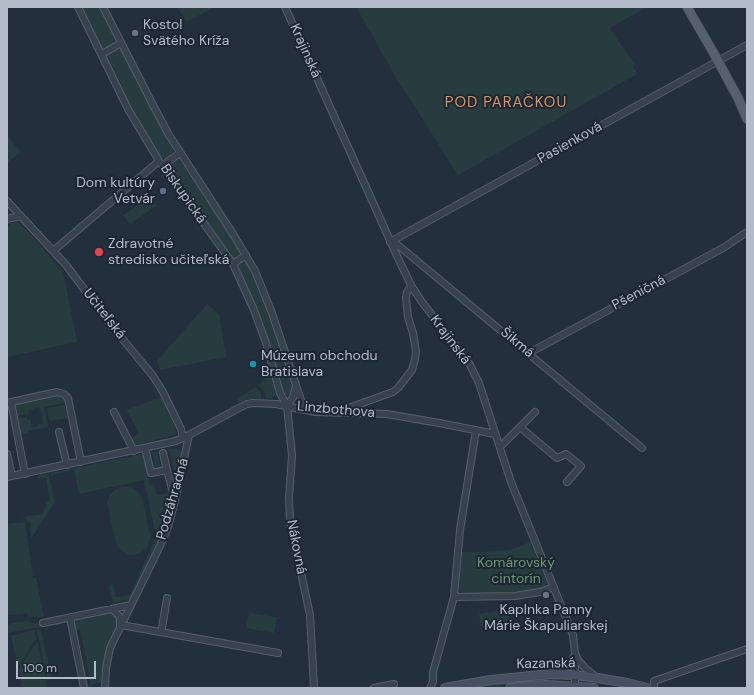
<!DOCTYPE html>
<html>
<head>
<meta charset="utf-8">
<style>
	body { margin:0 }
	#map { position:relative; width:754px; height:695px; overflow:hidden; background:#242f3e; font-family:"DM Sans",sans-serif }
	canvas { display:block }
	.frame { position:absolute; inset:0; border:8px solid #b4bcc9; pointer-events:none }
	.scale { position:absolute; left:16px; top:661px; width:80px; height:18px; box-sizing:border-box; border:2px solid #b4bcc9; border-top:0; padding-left:5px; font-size:12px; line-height:14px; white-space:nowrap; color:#b4bcc9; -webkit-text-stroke:3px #1d2633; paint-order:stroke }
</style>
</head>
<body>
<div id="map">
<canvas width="754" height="695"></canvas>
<div class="frame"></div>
<div class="scale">100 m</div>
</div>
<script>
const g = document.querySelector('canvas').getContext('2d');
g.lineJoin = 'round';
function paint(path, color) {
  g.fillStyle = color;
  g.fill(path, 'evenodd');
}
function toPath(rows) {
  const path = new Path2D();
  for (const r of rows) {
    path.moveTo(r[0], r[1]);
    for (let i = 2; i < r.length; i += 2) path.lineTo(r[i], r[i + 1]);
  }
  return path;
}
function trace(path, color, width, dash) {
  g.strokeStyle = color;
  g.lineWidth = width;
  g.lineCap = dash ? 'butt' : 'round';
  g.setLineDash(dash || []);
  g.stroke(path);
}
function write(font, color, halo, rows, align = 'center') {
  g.font = font + ' "DM Sans",sans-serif';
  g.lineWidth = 4;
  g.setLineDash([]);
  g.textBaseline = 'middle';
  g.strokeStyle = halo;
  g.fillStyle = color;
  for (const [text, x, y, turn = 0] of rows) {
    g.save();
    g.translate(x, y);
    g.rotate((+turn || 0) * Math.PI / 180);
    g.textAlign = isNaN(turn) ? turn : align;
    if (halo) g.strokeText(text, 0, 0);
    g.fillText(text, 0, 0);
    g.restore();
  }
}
paint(toPath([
	[80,7,100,7,116,39,115,42,108,48,104,49,101,48],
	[177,7,214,7,187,22],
	[356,7,647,7,610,28,628,55,636,64,633,66,637,74,458,175,397,79],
	[120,49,122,51,143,94,172,147,173,150,172,153,167,158,162,158,159,156,130,108,106,58,106,56,108,54,116,50],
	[7,135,21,152,7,163],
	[175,160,179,160,181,162,239,249,240,253,239,255,236,258,232,258,230,257,169,169,169,165],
	[150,197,156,206,130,224,123,215],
	[16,222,21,224,63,272,77,342,7,357,7,226,10,226,9,223],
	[241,262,245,262,248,263,265,302,280,346,293,388,291,394,288,395,284,395,283,393,236,266,238,263],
	[207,304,219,314,226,357,160,370,157,361],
	[266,358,267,358,271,372,276,393,275,396,272,398,267,398,265,397,264,392,258,385,264,380,265,377,263,375,269,370],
	[255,387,261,393,261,398,248,399,239,403,237,399],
	[56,394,64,397,65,403,44,407,48,427,28,431,28,433,19,435,17,419,27,417,27,420,30,419,32,428,38,426,38,425,43,423,40,407,34,408,34,409,28,410,29,414,18,416,17,413,15,413,14,410,16,409,15,403],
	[161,397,175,428,176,431,175,435,134,445,131,438,139,434,127,410],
	[65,405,68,418,49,421,47,408],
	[174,448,179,449,181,453,174,487,171,473,174,472,169,450,157,453,160,466,164,466,163,468,160,469,156,470,152,468,156,467,153,454,149,454,150,453],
	[142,454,144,455,150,485,154,484,157,495,174,492,174,493,167,520,159,541,130,599,113,603,109,585,113,584,116,597,130,595,156,536,144,480,79,494,74,470,51,475,51,474,52,473,82,466,83,469,85,468,85,466,99,463,100,465,101,465,100,463],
	[48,473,49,475,55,502,31,539,30,523,22,517,42,514,46,505,46,502,50,501,46,478,37,479,37,478,39,475],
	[123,487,128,487,134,489,139,493,142,498,150,534,150,540,147,547,142,552,134,555,127,555,121,550,117,546,115,539,107,503,109,496,112,492,116,489],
	[25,522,33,578,36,578,44,617,28,617,27,613,7,615,7,524],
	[530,542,547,583,546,586,543,588,517,593,461,593,459,590,462,552,482,552,510,550],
	[508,609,510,622,481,626,479,614],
	[113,612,118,619,118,625,109,644,103,682,92,684,93,688,88,688,87,687,91,686,80,629,75,630,74,623,77,619],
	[249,613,277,617,274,633,246,628],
	[27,621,31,623,41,623,42,625,40,627,7,633,7,625,17,622],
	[40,629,41,630,52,679,47,680,37,631,38,630],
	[34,630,35,632,36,639,18,667,11,636],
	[37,641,46,680,45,681,46,682,47,688,22,688,19,669],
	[555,678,567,678,568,679,567,680,547,680,491,688,468,688,503,682,532,679]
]), '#263c3f');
const minor = toPath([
	[78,7,129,111,143,134,159,161,233,264,254,310,266,343,280,393,287,406,292,455,289,498,290,521,310,615,314,688],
	[103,7,153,105,169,135,233,234,255,271,272,313,304,409],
	[285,7,397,256,412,287,422,302,469,363,479,383,511,482,573,635,575,654,575,686],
	[102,54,121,43],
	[163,165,180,153],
	[7,201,66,265,111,325,153,376,163,392,181,429,183,438],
	[7,219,21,216],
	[393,241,642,448],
	[390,242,747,45],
	[53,251,159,161],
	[233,264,246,255],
	[529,353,723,248,747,232],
	[11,402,25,474],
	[7,403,57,392,64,394,68,398,81,462],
	[287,406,293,397,296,386],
	[340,411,393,392,398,388,412,370,415,359,416,351,413,333,408,317,406,298,407,292,409,289,412,287],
	[114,412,134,451],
	[520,427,557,458,566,454,581,466,567,482],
	[59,432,67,465],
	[500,447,535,412],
	[145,448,151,473,167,470,163,453],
	[7,454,12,476],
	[167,470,172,489,177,490],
	[7,477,176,441,189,435,239,408,247,404,253,403,276,404,315,412,387,414,439,423,495,434],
	[454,597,515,596,540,592,554,587],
	[112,609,119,616,120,619,120,626],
	[70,618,84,688],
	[43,623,131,605],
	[121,625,278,653],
	[162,628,167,598],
	[576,655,578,660,585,668,596,677],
	[551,674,565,668,570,662,575,655],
	[105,688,106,668,110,648,160,546,168,527,175,501,189,435],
	[374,688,394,684],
	[430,688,433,682,433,672,454,597,460,530,476,430],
	[654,688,654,681,747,649]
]);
const secondary = toPath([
	[445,688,491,680,551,674,575,675,598,678,627,683,647,688],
	[510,688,546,685,594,688]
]);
const primary = toPath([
	[687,7,713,52,738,98,747,119]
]);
trace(minor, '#565f6c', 8);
trace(secondary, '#565f6c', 10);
trace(primary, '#414a57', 10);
trace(minor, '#38414e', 6);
trace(secondary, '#465061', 8);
trace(primary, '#56606e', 9);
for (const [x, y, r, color] of [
	[135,33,4,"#6b7280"],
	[163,191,4,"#5c6f8a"],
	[99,252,5,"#e0444e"],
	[253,364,4,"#0f9aa8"],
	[546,595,4,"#6b7280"]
]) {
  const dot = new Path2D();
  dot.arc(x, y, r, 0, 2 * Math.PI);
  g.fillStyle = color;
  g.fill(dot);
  trace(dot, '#1d2633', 1.5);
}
write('14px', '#b4bcc9', '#1d2633', [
	["Kostol",143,25],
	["Svätého Kríža",143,41],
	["Dom kultúry",155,183,"right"],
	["Vetvár",155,199,"right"],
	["Zdravotné",108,244],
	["stredisko učiteľská",108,260],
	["Múzeum obchodu",261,356],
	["Bratislava",261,372],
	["Kaplnka Panny",546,610,"center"],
	["Márie Škapuliarskej",546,626,"center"]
], 'left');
write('14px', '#b4bcc9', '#1d2633', [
	["Krajinská",305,51,66],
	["Pasienková",570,143,-29],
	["Biskupická",183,194,55],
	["Pšeničná",639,293,-28],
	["Učiteľská",104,314,52],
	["Krajinská",450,340,53],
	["Šikmá",517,343,40],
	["Linzbothova",336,410,5],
	["Podzáhradná",173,499,-74],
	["Nákovná",296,547,79],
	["Kazanská",546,664,-1]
]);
write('14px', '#6b9a76', '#1d2633', [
	["Komárovský",516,563],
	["cintorín",516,579]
]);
g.letterSpacing = '1px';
write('15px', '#d59563', '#1d2633', [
	["POD PARAČKOU",506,103]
]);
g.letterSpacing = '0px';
</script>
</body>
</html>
